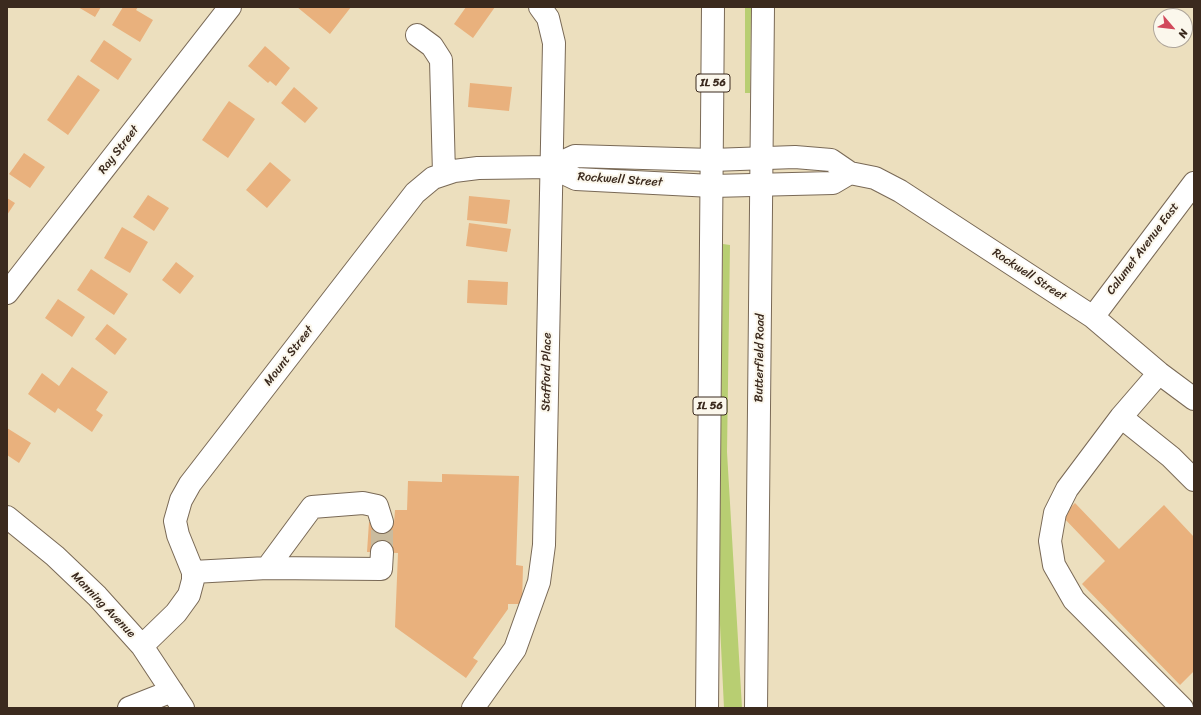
<!DOCTYPE html>
<html>
<head>
<meta charset="utf-8">
<style>
	body { margin:0 }
	#map { position:relative; width:1201px; height:715px; overflow:hidden; background:#ecdfbe; font-family:Sriracha,sans-serif }
	canvas { display:block }
	.frame { position:absolute; inset:0; border:8px solid #3b2a1e; pointer-events:none }
	.north { position:absolute; left:1153px; top:8px; width:40px; height:40px; box-sizing:border-box; background:#fbf7ec; border:1px solid #aea59a; border-radius:50%; rotate:118deg; font-size:11px; font-weight:700; line-height:16px; text-align:center; color:#3b2a1e }
	.north::after { content:''; display:block; margin:auto; width:14px; height:18px; background:#d1495b; clip-path:polygon(50% 0,100% 100%,50% 72%,0 100%) }
</style>
</head>
<body>
<div id="map">
<canvas width="1201" height="715"></canvas>
<div class="frame"></div>
<div class="north">N</div>
</div>
<script>
const g = document.querySelector('canvas').getContext('2d');
g.lineJoin = 'round';
function paint(path, color) {
  g.fillStyle = color;
  g.fill(path, 'evenodd');
}
function toPath(rows) {
  const path = new Path2D();
  for (const r of rows) {
    path.moveTo(r[0], r[1]);
    for (let i = 2; i < r.length; i += 2) path.lineTo(r[i], r[i + 1]);
  }
  return path;
}
function trace(path, color, width, dash) {
  g.strokeStyle = color;
  g.lineWidth = width;
  g.lineCap = dash ? 'butt' : 'round';
  g.setLineDash(dash || []);
  g.stroke(path);
}
function write(font, color, halo, rows, align = 'center') {
  g.font = font + ' Sriracha,sans-serif';
  g.lineWidth = 4;
  g.setLineDash([]);
  g.textBaseline = 'middle';
  g.strokeStyle = halo;
  g.fillStyle = color;
  for (const [text, x, y, turn = 0] of rows) {
    g.save();
    g.translate(x, y);
    g.rotate((+turn || 0) * Math.PI / 180);
    g.textAlign = isNaN(turn) ? turn : align;
    if (halo) g.strokeText(text, 0, 0);
    g.fillText(text, 0, 0);
    g.restore();
  }
}
paint(toPath([
	[745,7,751,7,750,93,745,93],
	[723,244,730,245,727,452,742,708,724,708,719,604]
]), '#b8ce72');
paint(toPath([
	[78,7,101,7,95,17],
	[123,7,138,7,136,10,153,20,140,42,112,25],
	[297,7,351,7,330,34],
	[466,7,495,7,473,38,454,24],
	[104,40,132,59,118,80,90,61],
	[265,46,290,68,276,86,270,81,268,83,248,66],
	[78,75,100,90,68,135,47,120],
	[470,83,512,87,509,111,468,107],
	[294,87,318,108,305,123,281,103],
	[229,101,255,119,228,158,202,140],
	[24,153,45,167,30,188,9,174],
	[270,162,291,180,267,208,246,190],
	[148,195,169,208,154,231,133,217],
	[469,196,510,200,507,224,467,220],
	[7,198,15,203,7,215],
	[469,223,511,229,507,252,466,246],
	[122,227,148,242,130,273,104,258],
	[176,262,194,276,180,294,162,280],
	[91,269,128,294,114,315,77,290],
	[468,280,508,282,507,305,467,303],
	[58,299,85,317,72,337,45,318],
	[107,324,127,339,115,355,95,339],
	[72,367,108,392,96,410,103,415,92,432,58,408,55,413,28,394,42,373,59,386],
	[7,428,31,443,19,463,7,455],
	[442,474,519,476,516,565,523,566,522,604,508,604,508,609,473,658,478,661,466,678,395,627,398,553,367,552,369,522,394,523,395,510,407,510,408,481,442,482],
	[1075,503,1119,549,1164,505,1194,537,1194,671,1180,685,1082,584,1105,561,1062,516]
]), '#e9b17d');
trace(toPath([
	[382,552,382,522]
]), '#c9bb9e', 22, [22, 11]);
const minor = toPath([
	[417,35,432,46,441,60,444,174],
	[551,167,576,179,712,186,833,183,850,173],
	[7,293,230,7],
	[1093,317,1194,183],
	[1159,373,1121,417,1067,489,1055,513,1050,541,1054,565,1074,600,1182,708],
	[1121,417,1171,457,1194,480],
	[7,517,55,556,97,596,142,646,183,708],
	[382,552,381,569,267,568,312,507,363,503,377,506,382,522],
	[193,572,267,568],
	[142,646,176,613,189,595,193,580,193,572,178,535,175,521,181,500,190,484,415,193,433,178,454,171,478,168,551,167,575,156,712,160,795,157,831,160,850,173,875,178,900,191,1093,317,1159,373,1194,399],
	[129,708,172,691],
	[473,708,515,649,539,582,544,545,554,43,548,18,540,7]
]);
const major = toPath([
	[707,708,713,7],
	[756,708,763,7]
]);
trace(minor, '#796956', 24);
trace(major, '#796956', 24);
trace(minor, '#fff', 22);
trace(major, '#fff', 22);
for (const [x, y, w] of [
	[713,83,34],
	[710,406,34]
]) {
  const box = new Path2D();
  box.roundRect(x - w / 2, y - 9, w, 18, 3);
  g.fillStyle = '#fbf7ec';
  g.fill(box);
  trace(box, '#3b2a1e', 1);
}
write('bold 11px', '#3b2a1e', null, [
	["IL 56",713,83],
	["IL 56",710,406]
]);
write('12px', '#3b2a1e', '#fbf7ec', [
	["Ray Street",119,150,-52],
	["Rockwell Street",620,180,4],
	["Calumet Avenue East",1143,249,-53],
	["Rockwell Street",1029,275,33],
	["Mount Street",289,356,-52],
	["Butterfield Road",760,358,-89],
	["Stafford Place",547,372,-89],
	["Manning Avenue",103,605,46]
]);
</script>
</body>
</html>
